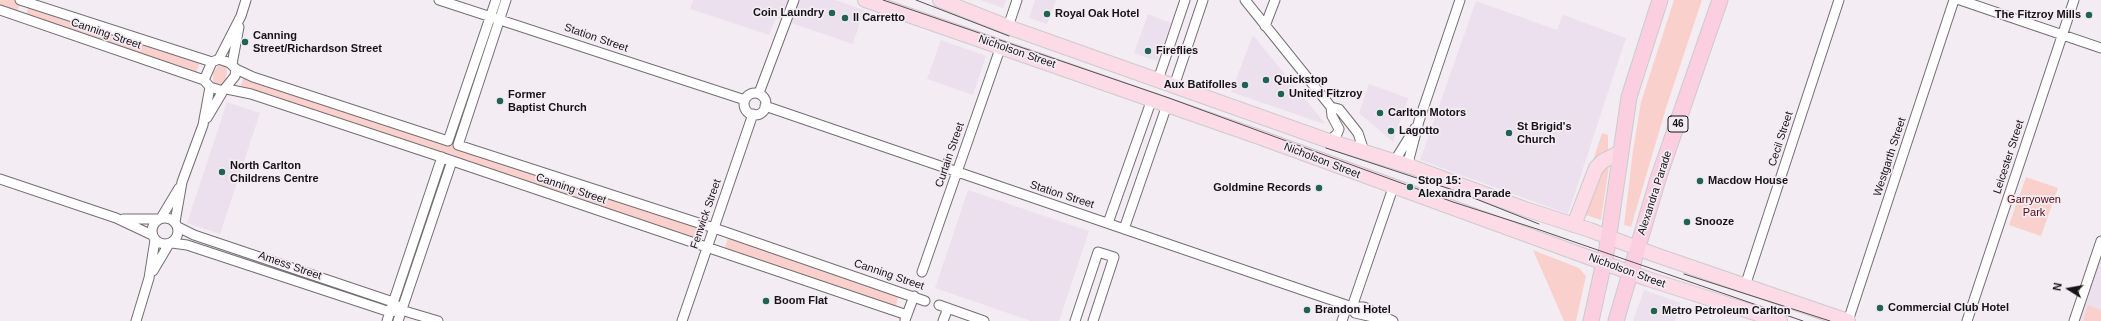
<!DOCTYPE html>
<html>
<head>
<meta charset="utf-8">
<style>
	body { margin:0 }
	#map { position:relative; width:2101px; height:321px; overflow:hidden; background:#f3ecf3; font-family:Helvetica,sans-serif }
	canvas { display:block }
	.north { position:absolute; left:2049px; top:269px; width:40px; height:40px; -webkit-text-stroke:3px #f3ecf3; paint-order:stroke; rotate:281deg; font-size:11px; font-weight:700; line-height:16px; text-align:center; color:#151315 }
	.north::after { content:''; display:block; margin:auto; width:14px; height:18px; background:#151315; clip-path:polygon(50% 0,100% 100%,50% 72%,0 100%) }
</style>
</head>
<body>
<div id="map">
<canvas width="2101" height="321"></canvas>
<div class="north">N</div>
</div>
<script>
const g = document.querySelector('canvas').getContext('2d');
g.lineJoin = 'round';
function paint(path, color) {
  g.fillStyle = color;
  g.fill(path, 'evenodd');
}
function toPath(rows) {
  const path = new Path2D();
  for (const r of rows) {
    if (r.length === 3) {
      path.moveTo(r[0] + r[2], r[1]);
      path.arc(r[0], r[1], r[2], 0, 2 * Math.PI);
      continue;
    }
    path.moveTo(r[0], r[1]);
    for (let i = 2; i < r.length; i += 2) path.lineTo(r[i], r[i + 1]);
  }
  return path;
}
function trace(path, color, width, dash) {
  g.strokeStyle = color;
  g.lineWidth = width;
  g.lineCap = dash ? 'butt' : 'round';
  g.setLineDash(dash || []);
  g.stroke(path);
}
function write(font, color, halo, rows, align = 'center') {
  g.font = font + ' Helvetica,sans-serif';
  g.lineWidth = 3.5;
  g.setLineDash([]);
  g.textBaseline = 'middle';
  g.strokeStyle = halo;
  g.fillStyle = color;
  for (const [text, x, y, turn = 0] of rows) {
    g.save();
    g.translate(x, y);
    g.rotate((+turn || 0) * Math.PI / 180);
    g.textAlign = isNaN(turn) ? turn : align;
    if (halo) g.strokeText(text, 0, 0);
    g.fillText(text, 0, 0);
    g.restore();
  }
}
paint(toPath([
	[693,0,835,0,864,10,853,44,776,18,769,35,690,9],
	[980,0,1006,0,1003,8],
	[1035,0,1056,0,1047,24,1029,18],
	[1476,1,1557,30,1562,16,1564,15,1626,38,1568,214,1420,160],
	[1148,14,1171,23,1157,61,1134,53],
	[1253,35,1324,122,1324,124,1231,92],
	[941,40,986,56,973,95,927,79],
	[1369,84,1408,98,1393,142,1359,113],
	[227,102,260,113,220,234,187,223],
	[968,190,1089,231,1059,321,1031,321,935,288],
	[2098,259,2101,259,2101,321,2078,321],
	[1644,290,1681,303,1675,321,1633,321]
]), '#ede0ee');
paint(toPath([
	[0,0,13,0,20,2,17,13,0,8],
	[1674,0,1702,0,1666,108,1631,227,1624,225,1633,151,1641,102],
	[29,5,200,62,196,73,26,16],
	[219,64,226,67,227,71,226,79,222,86,214,84,213,81,213,73],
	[244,77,447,145,456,130,459,131,456,148,698,228,694,239,240,88],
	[1602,133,1608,135,1608,153,1591,167],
	[1609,166,1601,220,1586,215,1600,172],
	[2026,177,2058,188,2041,236,2009,225],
	[728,238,898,296,896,307,724,250],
	[1533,250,1579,268,1586,276,1576,321,1564,321],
	[2088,305,2101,310,2101,321,2083,321]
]), '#fad0cc');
const minor = toPath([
	[20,0,212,62],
	[439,0,745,100],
	[506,0,458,145,714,228,925,301],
	[1245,0,1331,107,1339,109,1351,124,1358,133,1364,151],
	[1960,0,2101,48],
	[0,10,204,80],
	[1265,26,1275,0],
	[1008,27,1017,0],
	[219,59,230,63,236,69,235,76,223,91,210,87,204,80,212,62,219,59],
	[219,59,241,16,246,0],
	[232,64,239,27],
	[236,69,253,77,448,141,496,0],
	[1158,80,1185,0],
	[1174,86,1203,0],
	[227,89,251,94,435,155,907,315],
	[759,93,794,0],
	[755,104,11],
	[765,106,1352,307,1364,307,1393,321],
	[207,118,223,91],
	[1329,141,1337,134,1339,129,1332,116,1331,107],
	[1394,162,1415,128],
	[1412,167,1409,159,1419,121,1460,0],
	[0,179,116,218,152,235],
	[165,231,13],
	[161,218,179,188],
	[123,219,159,219],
	[175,222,182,182,203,125,210,87],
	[1108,223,1152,99],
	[178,227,194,235,393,302,401,310],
	[1124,229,1167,105],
	[172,243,187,245,390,312,401,310,438,321],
	[153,271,169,244],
	[922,272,1001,46],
	[1745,286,1839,0],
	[939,305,984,321],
	[1352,307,1393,188],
	[1352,307,1355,313,1386,320],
	[905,320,914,296],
	[136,321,149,278,155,240],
	[387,321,442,157],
	[398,321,452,161],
	[682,321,753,114],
	[943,321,948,308],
	[1075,321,1098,252,1114,257,1093,321],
	[1342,321,1347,306],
	[1848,321,1954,0],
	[1967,321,2074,0],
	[2074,321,2101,241]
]);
const primary = toPath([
	[865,0,1256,136,1648,279,1780,321],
	[940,0,1008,27,1329,141,1412,167,1525,209,1590,230,1653,254,1848,321],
	[1574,225,1596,168,1603,161,1621,152]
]);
const trunk = toPath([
	[1591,321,1607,248,1629,97,1660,0],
	[1616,321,1658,179,1720,0]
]);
trace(minor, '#746e74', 11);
trace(primary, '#cccbcc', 16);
trace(trunk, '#cccbcc', 17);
trace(minor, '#fff', 9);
trace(primary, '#fcdbe7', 14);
trace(trunk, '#fbcfdf', 15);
trace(toPath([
	[883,0,1169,98,1453,202,1537,229,1803,321],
	[916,0,1009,36],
	[1326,148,1456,191,1539,224],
	[1684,274,1830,321]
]), '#545154', 1);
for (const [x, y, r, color] of [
	[832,13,4,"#206353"],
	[1047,14,4,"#206353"],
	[2089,15,4,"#206353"],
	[845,18,4,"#206353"],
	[245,42,4,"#206353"],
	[1148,51,4,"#206353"],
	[1266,80,4,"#206353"],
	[1245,85,4,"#206353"],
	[1281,94,4,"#206353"],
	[500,101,4,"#206353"],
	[1380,113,4,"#206353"],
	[1391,131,4,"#206353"],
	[1509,133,4,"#206353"],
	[222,172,4,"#206353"],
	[1700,181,4,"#206353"],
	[1410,187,4,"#206353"],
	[1319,188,4,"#206353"],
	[1687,222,4,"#206353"],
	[766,301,4,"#206353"],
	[1880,308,4,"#206353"],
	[1307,310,4,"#206353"],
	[1654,311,4,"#206353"]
]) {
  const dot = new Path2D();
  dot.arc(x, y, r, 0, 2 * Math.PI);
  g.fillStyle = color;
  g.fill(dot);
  trace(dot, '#f3ecf3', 1.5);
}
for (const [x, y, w] of [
	[1678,124,20]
]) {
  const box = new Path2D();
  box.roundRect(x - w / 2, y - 8, w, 16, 3);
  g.fillStyle = '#f3ecf3';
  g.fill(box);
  trace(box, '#151315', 1);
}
write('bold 10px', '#151315', null, [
	["46",1678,124]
]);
write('bold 11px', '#151315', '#f3ecf3', [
	["Coin Laundry",824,13,"right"],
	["Royal Oak Hotel",1055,14],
	["The Fitzroy Mills",2081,15,"right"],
	["Il Carretto",853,18],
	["Canning",253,36],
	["Street/Richardson Street",253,49],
	["Fireflies",1156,51],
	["Quickstop",1274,80],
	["Aux Batifolles",1237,85,"right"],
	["United Fitzroy",1289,94],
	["Former",508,95],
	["Baptist Church",508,108],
	["Carlton Motors",1388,113],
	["St Brigid's",1517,127],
	["Church",1517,140],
	["Lagotto",1399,131],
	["North Carlton",230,166],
	["Childrens Centre",230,179],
	["Stop 15:",1418,181],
	["Alexandra Parade",1418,194],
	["Macdow House",1708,181],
	["Goldmine Records",1311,188,"right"],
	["Snooze",1695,222],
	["Boom Flat",774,301],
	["Commercial Club Hotel",1888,308],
	["Brandon Hotel",1315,310],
	["Metro Petroleum Carlton",1662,311]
], 'left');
write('11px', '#151315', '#f3ecf3', [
	["Canning Street",106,34,19],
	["Station Street",596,38,19],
	["Nicholson Street",1017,52,19],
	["Cecil Street",1781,139,-72],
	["Curtain Street",950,155,-71],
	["Westgarth Street",1890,157,-72],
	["Leicester Street",2009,157,-72],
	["Nicholson Street",1322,161,21],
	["Canning Street",571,189,19],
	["Alexandra Parade",1655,193,-72],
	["Station Street",1062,195,18],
	["Fenwick Street",706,214,-71],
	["Amess Street",290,266,19],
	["Nicholson Street",1627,271,20],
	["Canning Street",889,275,19]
]);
write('11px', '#59080d', '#f3ecf3', [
	["Garryowen",2034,200],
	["Park",2034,213]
]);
</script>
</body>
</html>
